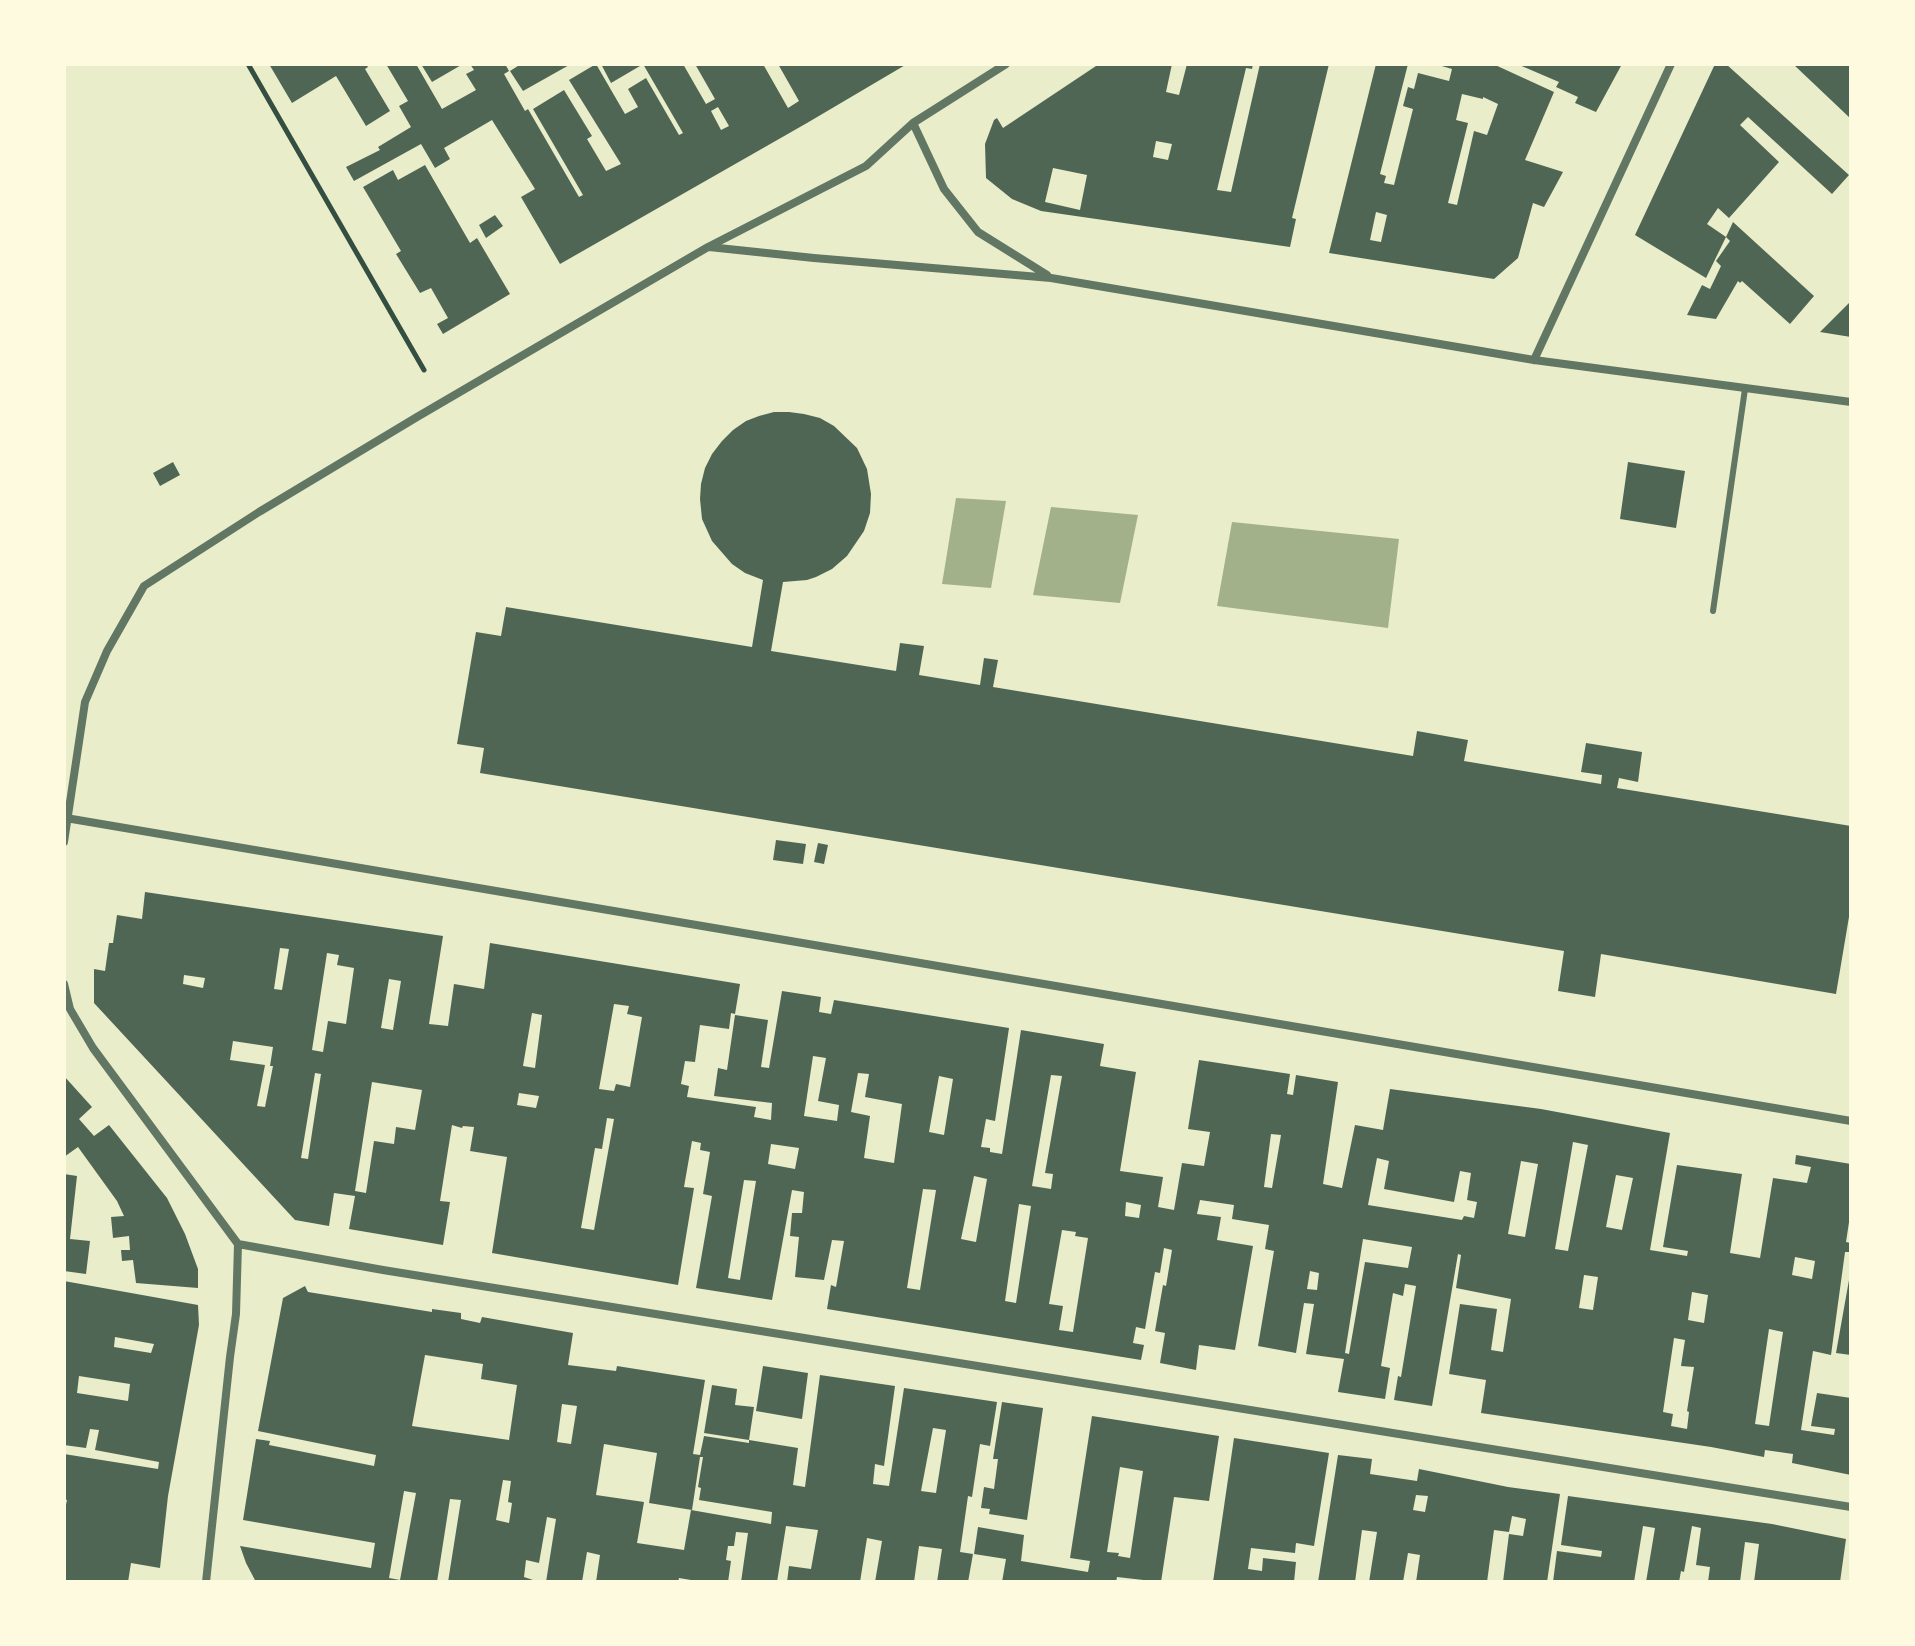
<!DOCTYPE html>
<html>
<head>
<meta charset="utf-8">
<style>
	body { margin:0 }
	#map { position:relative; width:1915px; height:1646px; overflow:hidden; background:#e9edc9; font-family:Signika,sans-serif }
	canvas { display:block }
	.frame { position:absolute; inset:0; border:66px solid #fefae0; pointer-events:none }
</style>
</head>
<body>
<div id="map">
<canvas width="1915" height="1646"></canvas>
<div class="frame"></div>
</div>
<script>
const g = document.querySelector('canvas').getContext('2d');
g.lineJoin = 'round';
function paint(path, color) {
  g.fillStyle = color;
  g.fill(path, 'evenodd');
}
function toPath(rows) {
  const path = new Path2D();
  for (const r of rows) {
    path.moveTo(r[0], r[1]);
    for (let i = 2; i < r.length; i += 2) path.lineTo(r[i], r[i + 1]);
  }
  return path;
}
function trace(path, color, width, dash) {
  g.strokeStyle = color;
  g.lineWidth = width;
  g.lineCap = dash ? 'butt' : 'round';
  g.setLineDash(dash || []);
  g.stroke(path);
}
paint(toPath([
	[956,498,1006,501,991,588,942,584],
	[1051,507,1138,515,1120,603,1033,595],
	[1232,522,1399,539,1388,628,1217,606]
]), '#a3b18a');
paint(toPath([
	[269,64,366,64,368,67,365,69,390,111,366,126,336,76,292,103],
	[386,64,416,64,442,109,476,90,466,74,474,70,470,64,505,64,509,71,504,74,525,111,528,109,579,197,583,195,533,109,564,90,592,136,587,139,606,171,621,164,569,80,596,64,625,114,638,107,628,89,646,78,679,135,683,133,643,64,683,64,706,104,715,99,695,64,763,64,788,108,799,101,778,64,907,64,807,123,560,264,521,197,535,189,492,120,444,148,450,159,435,168,421,144,354,181,346,167,380,150,378,147,411,127,399,106,408,101],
	[718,107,729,126,721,130,711,111],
	[421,64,463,64,432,82],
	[521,64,571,64,523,91,510,71],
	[601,64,639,64,640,66,611,83],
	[1099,64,1172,64,1166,92,1179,95,1187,64,1253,64,1252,69,1246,68,1217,190,1231,192,1260,64,1329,64,1292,218,1296,219,1290,247,1041,211,1012,199,986,178,985,144,994,120,997,118,1003,128],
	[1156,141,1172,144,1168,160,1153,157],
	[1053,168,1087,175,1080,210,1045,202],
	[1376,64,1408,64,1380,174,1386,176,1384,183,1394,185,1413,109,1403,106,1408,87,1414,89,1418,73,1449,81,1452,69,1435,64,1493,64,1554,92,1525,160,1563,172,1544,207,1533,203,1518,258,1494,279,1329,253],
	[1462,94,1483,99,1483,97,1498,104,1487,135,1474,131,1457,205,1448,203,1468,123,1456,120],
	[1376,212,1387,215,1381,242,1370,240],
	[1517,64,1622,64,1596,112,1575,103,1578,97,1556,87,1559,82],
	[1715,64,1726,64,1849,175,1832,194,1748,117,1740,125,1779,162,1729,218,1718,208,1707,224,1726,237,1706,278,1635,235],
	[1793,64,1851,64,1851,119],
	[425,165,470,243,477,238,510,294,443,334,437,324,448,318,431,288,420,293,396,254,401,251,363,187,393,170,398,180],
	[495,215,503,226,486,238,479,225],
	[1733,222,1814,296,1790,324,1742,281,1740,283,1738,281,1716,319,1687,315,1702,285,1710,289,1721,266,1716,261,1730,241,1726,237],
	[1851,301,1851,337,1820,332],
	[774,412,789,412,804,414,820,418,834,426,857,448,867,469,871,494,870,513,864,531,847,556,832,569,816,577,807,580,783,582,771,651,896,671,900,643,924,646,919,675,980,685,984,658,998,660,993,687,1413,756,1417,731,1468,740,1464,761,1601,784,1602,775,1581,772,1586,743,1642,752,1638,782,1619,778,1617,788,1851,826,1851,905,1836,994,1601,954,1595,997,1558,991,1564,951,480,773,484,748,457,744,476,632,501,636,506,607,752,647,763,580,745,573,732,564,712,541,702,519,700,499,701,484,705,468,712,454,722,441,733,430,746,421,759,416],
	[173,462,180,475,160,486,153,473],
	[1628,462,1685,471,1676,528,1620,519],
	[776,840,806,844,803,864,773,860],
	[818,843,828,845,824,864,814,862],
	[145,892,443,936,429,1024,448,1026,454,984,484,989,490,943,740,984,735,1014,731,1013,729,1029,700,1025,695,1062,685,1061,681,1084,689,1086,687,1097,756,1107,754,1117,771,1120,772,1103,714,1096,718,1068,727,1070,735,1015,768,1020,761,1067,769,1068,782,991,821,997,819,1012,831,1014,834,1000,1009,1028,995,1121,986,1119,981,1147,990,1148,990,1152,1002,1154,1021,1030,1104,1044,1100,1066,1136,1072,1120,1171,1163,1177,1158,1207,1174,1210,1182,1163,1204,1166,1210,1132,1188,1129,1199,1060,1290,1074,1287,1094,1293,1095,1296,1075,1338,1082,1323,1184,1342,1188,1355,1125,1383,1130,1390,1089,1541,1109,1670,1133,1650,1250,1687,1256,1688,1251,1663,1247,1677,1165,1742,1174,1730,1253,1760,1258,1773,1178,1807,1183,1811,1167,1795,1164,1796,1155,1851,1164,1851,1209,1846,1242,1851,1243,1851,1252,1845,1252,1831,1355,1813,1351,1801,1430,1834,1435,1835,1429,1811,1426,1817,1393,1851,1398,1851,1475,1792,1463,1793,1454,1765,1450,1764,1457,1711,1447,1481,1413,1486,1380,1449,1374,1460,1304,1497,1309,1491,1350,1503,1352,1511,1299,1456,1288,1461,1255,1458,1254,1432,1406,1394,1400,1398,1376,1401,1377,1416,1286,1405,1284,1403,1296,1393,1293,1381,1366,1390,1368,1385,1399,1338,1392,1344,1359,1306,1354,1314,1304,1304,1303,1296,1353,1258,1346,1274,1251,1265,1249,1269,1225,1232,1219,1234,1205,1200,1200,1197,1214,1221,1217,1217,1240,1253,1246,1235,1350,1199,1345,1196,1370,1160,1363,1165,1333,1155,1331,1163,1285,1166,1286,1172,1250,1164,1248,1160,1273,1155,1272,1145,1329,1136,1327,1133,1343,1144,1345,1141,1360,827,1309,831,1285,836,1287,844,1241,832,1240,824,1280,795,1277,799,1237,790,1236,792,1213,802,1213,804,1192,792,1190,772,1300,696,1288,712,1196,703,1194,710,1152,700,1150,701,1143,692,1141,684,1187,694,1188,678,1285,492,1253,507,1157,470,1151,474,1127,463,1126,462,1128,452,1125,440,1201,450,1202,443,1245,349,1229,355,1196,334,1193,329,1226,295,1220,94,1003,94,969,105,971,109,943,113,943,117,915,142,919],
	[280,948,289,949,282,990,274,989],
	[327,953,339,955,337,965,354,968,346,1024,328,1021,323,1052,312,1050],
	[184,975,205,978,203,988,183,984],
	[389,979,401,981,393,1030,381,1028],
	[614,1004,629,1006,627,1014,642,1017,630,1087,616,1084,614,1091,599,1089],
	[532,1013,542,1015,535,1068,523,1066],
	[233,1041,273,1047,270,1066,273,1066,265,1107,257,1106,265,1065,230,1060],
	[813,1056,826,1058,818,1101,839,1105,837,1121,804,1116],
	[315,1073,321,1074,308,1159,301,1158],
	[858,1073,869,1074,865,1097,902,1104,894,1163,864,1158,870,1116,851,1112],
	[1051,1075,1062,1076,1045,1173,1053,1174,1051,1189,1032,1186],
	[939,1076,953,1079,944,1135,929,1132],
	[372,1082,422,1090,415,1130,396,1127,394,1144,374,1141,366,1193,355,1191],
	[519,1093,539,1096,536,1108,517,1105],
	[607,1118,614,1119,594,1230,581,1228,595,1148,602,1149],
	[1271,1134,1281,1135,1272,1188,1264,1187],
	[1573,1142,1588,1145,1568,1251,1555,1249],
	[771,1144,799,1148,795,1169,768,1164],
	[1377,1158,1389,1161,1384,1189,1454,1202,1460,1171,1471,1173,1467,1200,1477,1202,1474,1218,1464,1216,1462,1220,1368,1205],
	[1521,1161,1538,1164,1525,1237,1508,1234],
	[1616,1175,1633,1178,1622,1230,1606,1227],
	[974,1176,987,1179,976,1242,961,1239],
	[744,1180,756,1181,740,1280,728,1278],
	[923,1189,936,1190,920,1290,907,1288],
	[1126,1202,1141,1205,1139,1218,1125,1216],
	[1019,1204,1031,1206,1016,1303,1005,1301],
	[1062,1230,1076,1232,1075,1236,1088,1238,1073,1332,1059,1330,1063,1306,1049,1304],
	[1363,1239,1412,1247,1408,1268,1365,1262,1349,1354,1345,1353],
	[1795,1257,1815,1261,1812,1279,1792,1275],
	[1310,1271,1319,1273,1317,1290,1307,1289],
	[1584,1275,1598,1277,1593,1310,1579,1308],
	[1692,1292,1708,1295,1704,1323,1688,1320],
	[1769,1329,1783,1332,1769,1426,1755,1424],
	[1674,1338,1685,1340,1681,1366,1694,1367,1687,1411,1689,1412,1687,1429,1671,1426,1673,1414,1663,1412],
	[64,1076,92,1107,79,1119,94,1136,109,1125,167,1198,185,1234,198,1269,198,1288,136,1283,133,1260,122,1261,121,1250,130,1250,129,1236,113,1238,111,1217,124,1216,117,1201,78,1147,64,1157],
	[64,1174,77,1176,70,1239,90,1241,86,1274,64,1271],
	[1849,1280,1851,1280,1851,1355,1836,1353],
	[64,1281,198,1305,199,1325,168,1496,160,1568,131,1563,128,1582,89,1580,88,1582,64,1582,64,1513,67,1500,64,1499,64,1454,158,1469,159,1462,95,1450,99,1430,90,1429,86,1448,64,1445],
	[115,1337,154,1344,151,1353,114,1347],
	[79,1376,130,1384,128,1401,77,1393],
	[305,1286,308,1292,432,1312,432,1309,461,1313,461,1319,480,1323,482,1317,573,1333,568,1365,616,1371,617,1366,705,1380,693,1454,700,1455,704,1436,749,1443,749,1440,798,1448,793,1485,805,1487,820,1375,895,1386,884,1466,875,1464,873,1484,889,1486,904,1388,997,1402,990,1446,980,1444,972,1497,968,1496,960,1552,973,1554,968,1582,937,1582,942,1549,919,1546,914,1582,875,1582,882,1541,867,1538,860,1582,787,1582,789,1566,811,1569,818,1530,786,1526,777,1582,741,1582,748,1533,736,1532,734,1546,728,1546,726,1560,731,1561,728,1582,703,1582,679,1578,678,1582,596,1582,600,1555,587,1552,582,1582,546,1582,556,1519,547,1517,539,1563,526,1560,524,1577,539,1582,448,1582,461,1500,450,1499,437,1582,256,1582,246,1563,240,1546,371,1568,375,1543,243,1520,256,1439,270,1441,269,1445,374,1466,376,1455,258,1431,283,1298],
	[425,1355,483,1364,481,1379,517,1385,509,1440,412,1426],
	[562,1404,577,1406,571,1444,557,1442],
	[933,1428,946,1430,936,1493,921,1491],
	[604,1444,657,1453,649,1503,692,1510,700,1457,703,1457,698,1487,701,1488,699,1500,772,1512,771,1524,691,1510,684,1550,637,1543,644,1502,596,1495],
	[503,1480,511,1481,508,1502,512,1503,509,1523,496,1520],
	[404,1491,416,1493,400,1580,389,1578],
	[763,1366,808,1373,802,1419,756,1411],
	[712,1385,737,1389,735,1405,754,1407,749,1440,704,1433],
	[1002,1402,1043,1408,1027,1520,989,1514,990,1509,981,1508,984,1487,994,1489,998,1459,993,1459],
	[1092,1416,1219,1436,1209,1501,1174,1497,1161,1582,1117,1577,1116,1582,1002,1582,1006,1559,974,1554,978,1527,1024,1535,1021,1561,1088,1572,1090,1561,1070,1558],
	[1120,1467,1143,1471,1130,1558,1118,1556,1119,1553,1107,1552],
	[1234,1438,1329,1453,1314,1546,1296,1543,1295,1553,1251,1548,1248,1569,1262,1571,1263,1558,1296,1562,1294,1582,1213,1582],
	[1338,1455,1372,1459,1370,1474,1417,1481,1419,1469,1508,1487,1560,1494,1547,1582,1503,1582,1509,1534,1523,1536,1526,1519,1512,1516,1509,1532,1494,1530,1487,1582,1416,1582,1420,1555,1408,1553,1403,1582,1369,1582,1377,1532,1362,1530,1355,1582,1318,1582],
	[1416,1495,1428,1496,1425,1512,1413,1510],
	[1568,1496,1772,1524,1846,1539,1840,1582,1754,1582,1759,1544,1745,1542,1740,1582,1708,1582,1710,1567,1696,1565,1701,1528,1692,1526,1684,1572,1681,1571,1679,1582,1646,1582,1655,1528,1643,1526,1634,1582,1553,1582,1557,1551,1601,1557,1602,1551,1561,1545]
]), '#4f6655');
trace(toPath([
	[248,64,424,370]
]), '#344e41', 5);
trace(toPath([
	[1713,611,1745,389]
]), '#617663', 6);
trace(toPath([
	[913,123,944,189,978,232,1047,275],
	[709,247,814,258,1051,278,1534,360,1851,402],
	[1534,360,1671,64],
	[66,818,1851,1121],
	[64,842,85,702,107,651,144,586,259,512,417,417,708,247,866,166,913,123,1006,64],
	[64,984,70,1009,93,1048,238,1244,236,1314,230,1357,206,1582],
	[238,1244,383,1270,1851,1507]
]), '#617663', 8);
</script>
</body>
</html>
